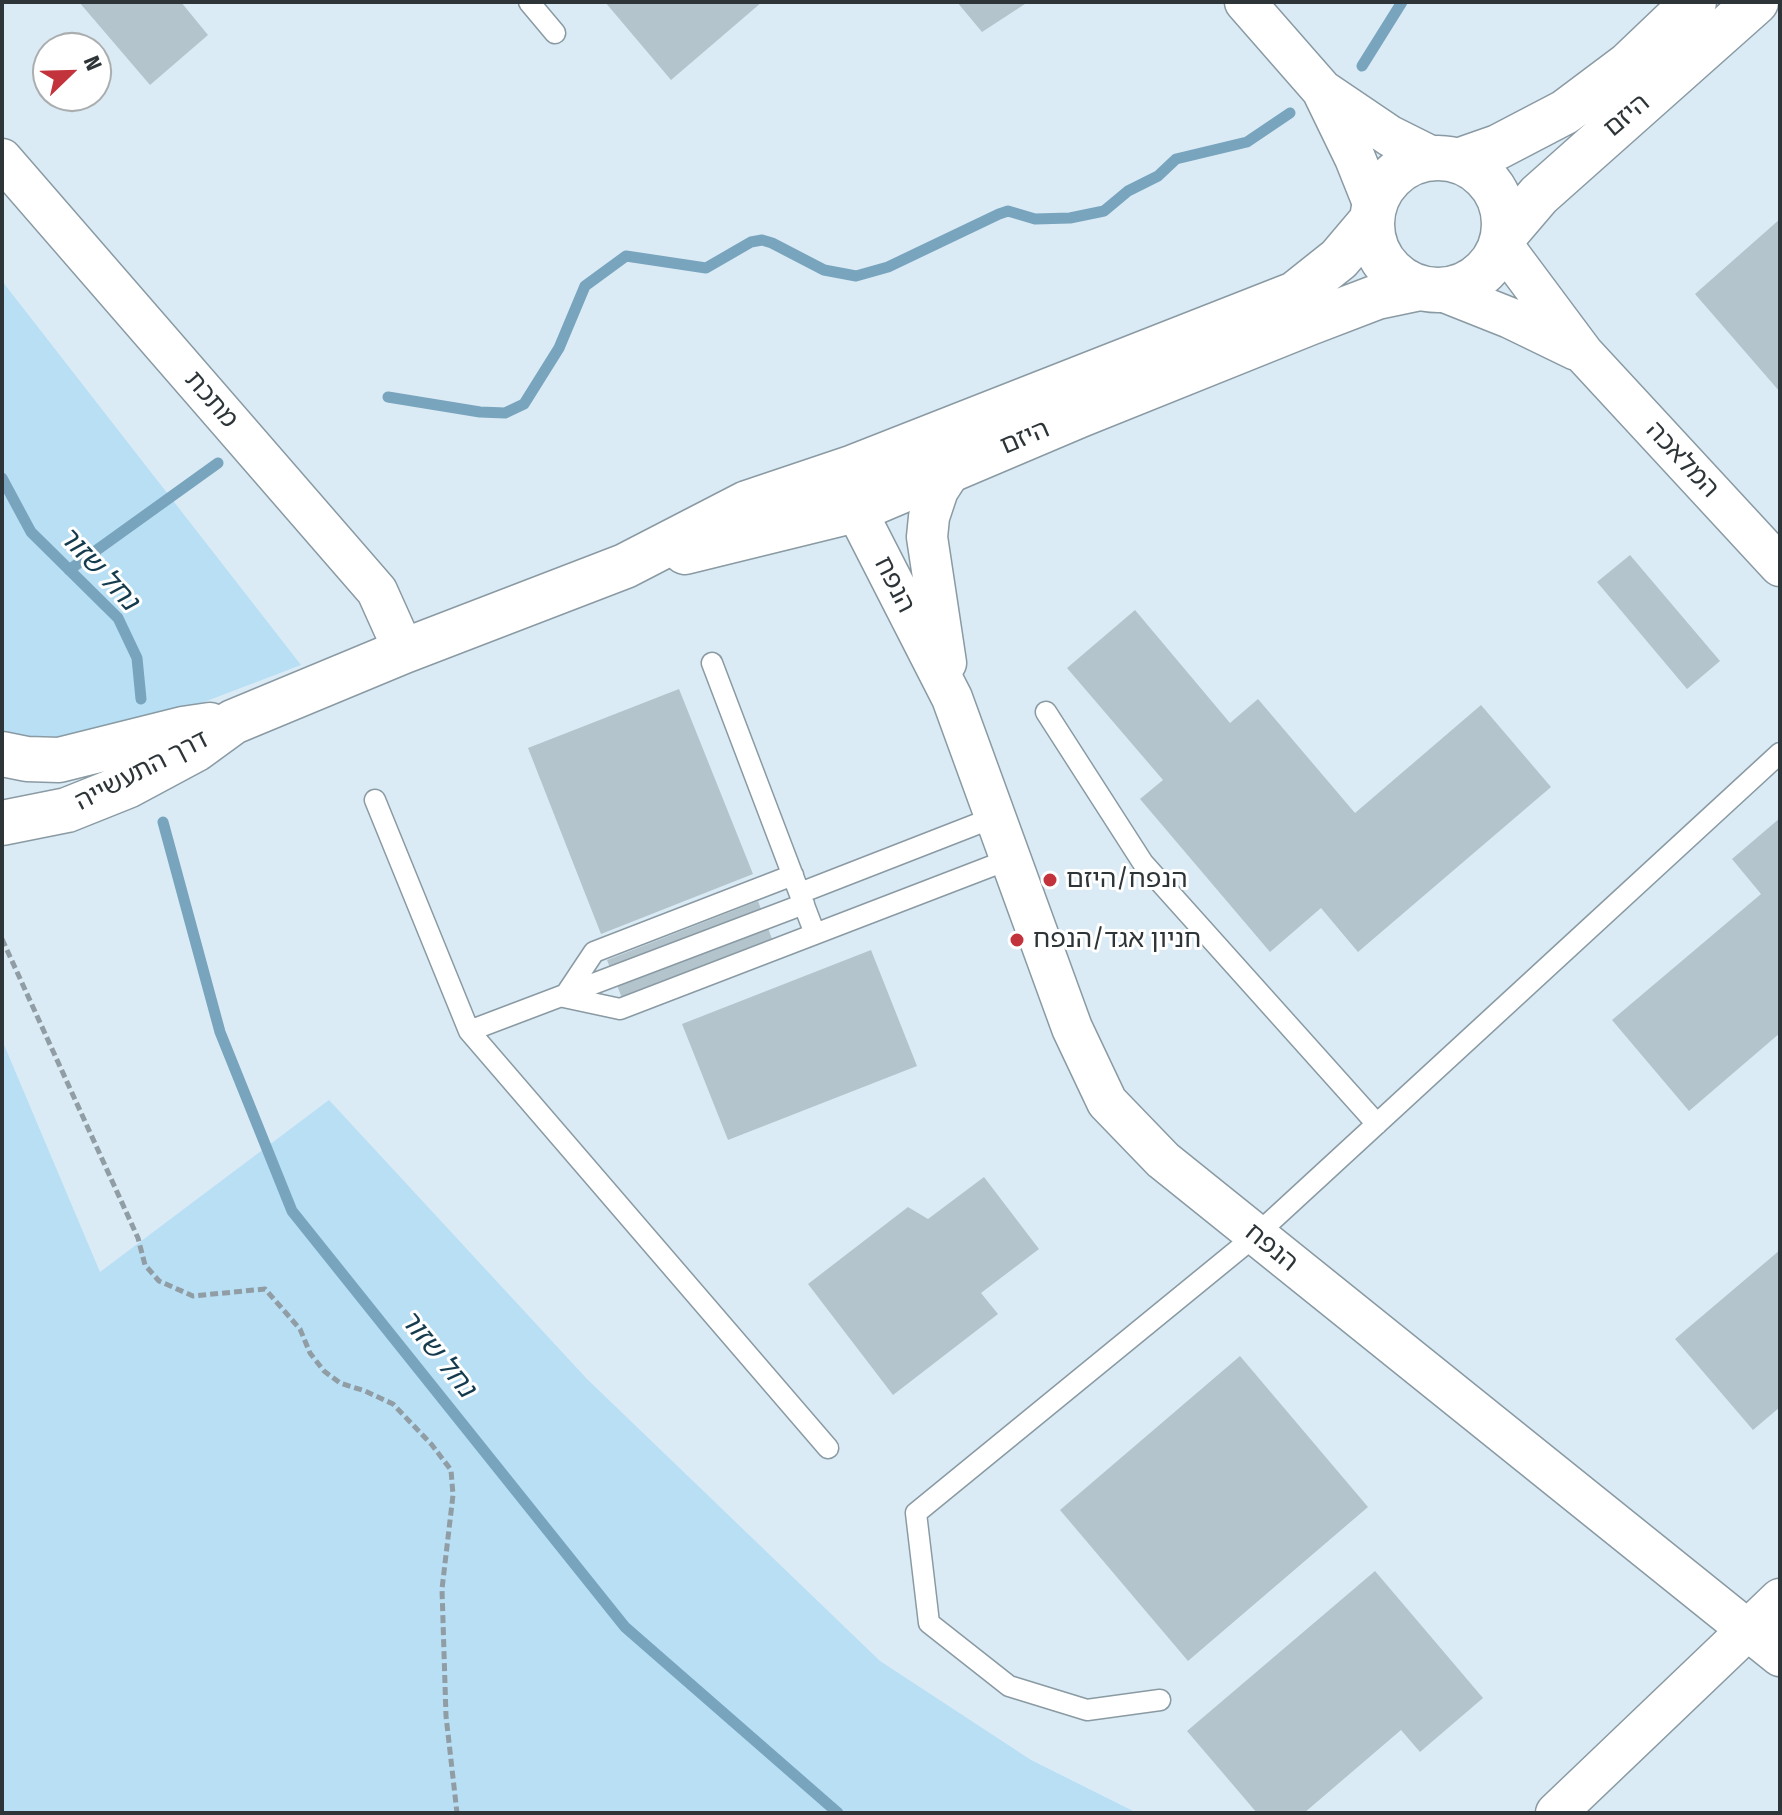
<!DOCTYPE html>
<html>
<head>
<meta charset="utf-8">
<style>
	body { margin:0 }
	#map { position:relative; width:1782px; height:1815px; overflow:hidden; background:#daebf5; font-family:"Fira Sans Condensed",sans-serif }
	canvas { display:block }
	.frame { position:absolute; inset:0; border:4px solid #2e3538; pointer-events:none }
	.north { position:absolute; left:32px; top:32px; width:80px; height:80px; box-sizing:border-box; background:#fff; border:2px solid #abaeaf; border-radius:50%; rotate:67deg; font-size:22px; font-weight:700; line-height:32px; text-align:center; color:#2e3538 }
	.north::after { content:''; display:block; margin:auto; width:28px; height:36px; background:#c3333c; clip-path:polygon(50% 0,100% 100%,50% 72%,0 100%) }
</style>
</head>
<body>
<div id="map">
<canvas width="1782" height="1815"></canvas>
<div class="frame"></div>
<div class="north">N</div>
</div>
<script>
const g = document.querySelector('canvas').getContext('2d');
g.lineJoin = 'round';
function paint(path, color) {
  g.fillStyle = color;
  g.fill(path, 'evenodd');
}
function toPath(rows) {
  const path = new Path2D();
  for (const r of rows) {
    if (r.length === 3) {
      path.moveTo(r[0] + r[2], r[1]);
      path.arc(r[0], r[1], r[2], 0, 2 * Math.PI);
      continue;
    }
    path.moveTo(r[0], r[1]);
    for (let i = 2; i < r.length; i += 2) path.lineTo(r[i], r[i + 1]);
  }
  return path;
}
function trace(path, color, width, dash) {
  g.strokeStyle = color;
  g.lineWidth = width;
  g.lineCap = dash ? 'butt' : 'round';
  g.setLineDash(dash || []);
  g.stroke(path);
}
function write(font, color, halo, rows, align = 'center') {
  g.font = font + ' "Fira Sans Condensed","Noto Sans Hebrew",sans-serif';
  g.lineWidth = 6;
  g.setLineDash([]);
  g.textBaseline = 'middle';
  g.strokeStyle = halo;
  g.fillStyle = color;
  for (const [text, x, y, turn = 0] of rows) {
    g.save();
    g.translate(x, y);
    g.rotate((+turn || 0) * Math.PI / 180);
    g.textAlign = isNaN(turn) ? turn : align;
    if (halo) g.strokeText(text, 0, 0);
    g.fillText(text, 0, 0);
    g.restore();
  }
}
paint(toPath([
	[2,281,301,665,2,779],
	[2,1040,100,1272,329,1100,587,1379,880,1661,1031,1760,1137,1813,2,1813]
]), '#b8dff4');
trace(toPath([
	[1362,66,1402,2],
	[388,397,480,412,505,413,524,404,559,348,585,286,626,256,706,268,751,242,762,240,772,243,824,270,856,276,888,267,999,214,1008,211,1035,219,1070,218,1104,211,1128,191,1158,176,1176,159,1247,142,1290,113],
	[2,478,31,532,118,618,137,658,141,699],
	[69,570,218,463],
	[163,822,220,1032,292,1211,625,1627,838,1813]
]), '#78a4bd', 11);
paint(toPath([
	[79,2,181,2,208,35,150,85],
	[605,2,762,2,671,80],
	[957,2,1028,2,982,32],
	[1780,219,1780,392,1695,294],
	[1630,555,1720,661,1687,689,1597,582],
	[1135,610,1230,723,1258,699,1355,813,1481,705,1551,787,1358,952,1321,908,1270,952,1140,799,1163,780,1067,668],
	[679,689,753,874,601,934,528,748],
	[1780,818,1780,1033,1689,1111,1612,1020,1761,894,1732,859],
	[758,901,772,939,622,998,607,960],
	[871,950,917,1066,728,1140,682,1024],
	[984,1177,1039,1249,981,1293,998,1314,893,1395,808,1284,908,1207,928,1219],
	[1780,1250,1780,1407,1753,1430,1675,1339],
	[1240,1356,1368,1507,1188,1661,1060,1510],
	[1375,1571,1483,1698,1420,1752,1401,1730,1304,1813,1257,1813,1187,1731]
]), '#b4c4cd');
const service = toPath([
	[529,2,555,33],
	[712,663,815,934],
	[1046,712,1143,863,1377,1124],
	[375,800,469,1031,828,1448],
	[800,893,995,817],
	[564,997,620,1009,1010,859],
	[564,997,594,952,793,875],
	[469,1031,804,904],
	[1160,1700,1087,1710,1009,1686,929,1623,916,1513,1255,1236,1780,753]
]);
const minor = toPath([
	[1245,2,1322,90,1355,158,1375,208],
	[1322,90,1390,136,1434,158],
	[2,159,377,591,404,651],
	[1501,243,1583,353,1780,566],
	[1442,291,1510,318,1576,350],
	[855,478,856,510,952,698,1072,1028,1107,1102,1163,1160,1780,1656],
	[946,663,927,537,929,517,938,490,951,470],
	[1556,1813,1780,1599]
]);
const tertiary = toPath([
	[1438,224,66],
	[1458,161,1498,147,1565,112,1629,64,1694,2],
	[1504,236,1539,195,1756,2],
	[685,552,856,510,1080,415,1309,323,1377,297,1420,288],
	[2,754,27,759,59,760,183,729,210,725],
	[2,823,67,810,127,786,196,749,233,722,404,651,625,566,747,503,854,467,1295,294,1339,259,1372,220]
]);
trace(service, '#8a9aa3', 23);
trace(minor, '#8a9aa3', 43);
trace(tertiary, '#8a9aa3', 47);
trace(toPath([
	[2,939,138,1238,145,1265,159,1281,193,1296,265,1289,300,1329,310,1353,324,1371,340,1383,365,1391,393,1404,432,1445,451,1470,453,1495,442,1589,446,1716,457,1813]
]), '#909da4', 5, [8, 4]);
trace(service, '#fff', 20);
trace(minor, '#fff', 40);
trace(tertiary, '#fff', 44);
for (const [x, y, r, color] of [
	[1050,880,8,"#c3333c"],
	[1017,940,8,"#c3333c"]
]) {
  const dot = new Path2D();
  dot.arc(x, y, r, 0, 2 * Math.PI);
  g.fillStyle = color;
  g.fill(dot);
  trace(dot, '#fff', 3);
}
write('26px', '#2e3538', '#fff', [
	["היזם",1627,116,-40],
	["מתכת",211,400,49],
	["היזם",1025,438,-23],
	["המלאכה",1682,460,47],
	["הנפח",894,585,63],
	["דרך התעשייה",142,771,-27],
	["הנפח",1271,1248,39]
]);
write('26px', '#2e3538', '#fff', [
	["הנפח/היזם",1066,880],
	["חניון אגד/הנפח",1033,940]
], 'left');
write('italic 28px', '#143b4d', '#fff', [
	["נחל שזור",98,569,47],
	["נחל שזור",437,1354,51]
]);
</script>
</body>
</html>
